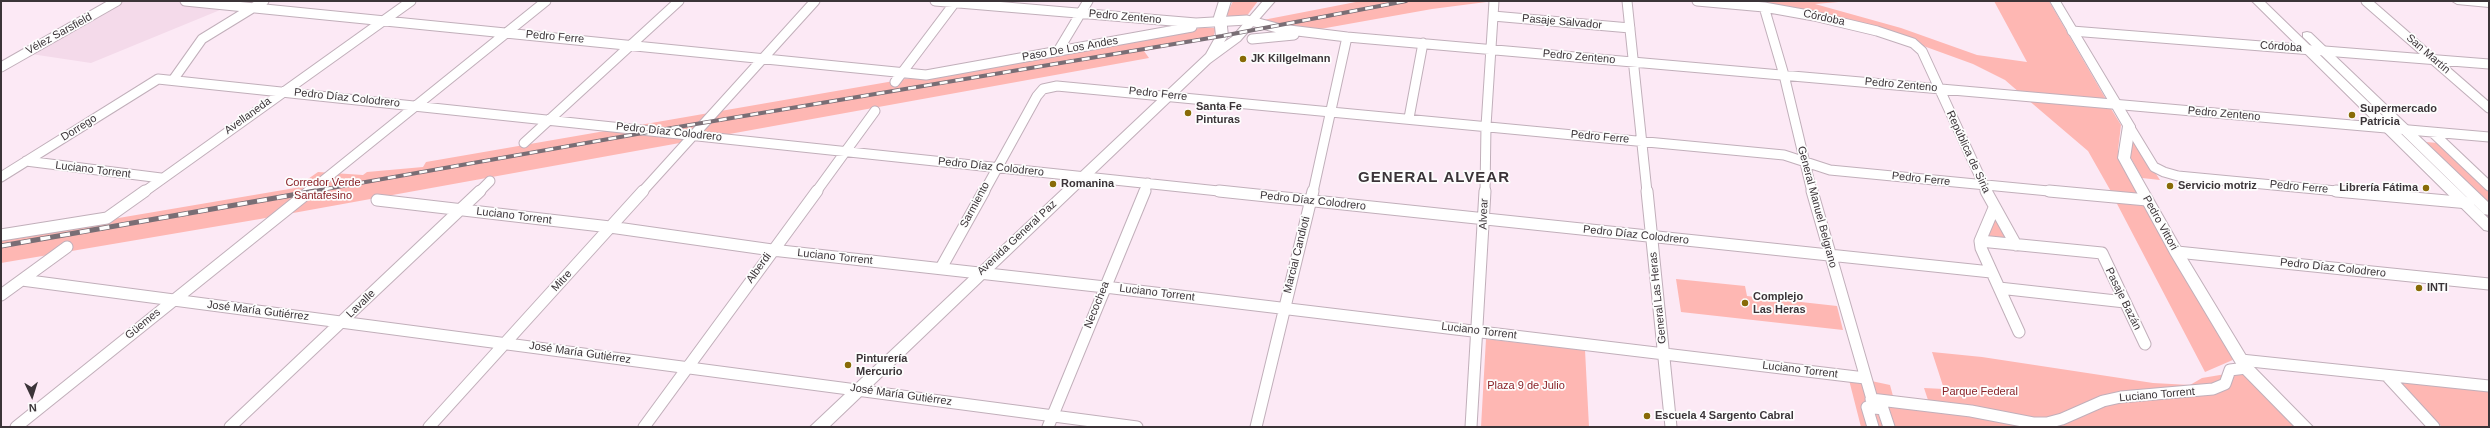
<!DOCTYPE html>
<html>
<head>
<meta charset="utf-8">
<style>
	body { margin:0 }
	#map { position:relative; width:2490px; height:428px; overflow:hidden; background:#fce9f5; font-family:Arial,sans-serif }
	canvas { display:block }
	.frame { position:absolute; inset:0; border:2px solid #3b3438; pointer-events:none }
	.north { position:absolute; left:12px; top:376px; width:40px; height:40px; -webkit-text-stroke:3px #fdfdfd; paint-order:stroke; rotate:176deg; font-size:11px; font-weight:700; line-height:16px; text-align:center; color:#3b3438 }
	.north::after { content:''; display:block; margin:auto; width:14px; height:18px; background:#3b3438; clip-path:polygon(50% 0,100% 100%,50% 72%,0 100%) }
</style>
</head>
<body>
<div id="map">
<canvas width="2490" height="428"></canvas>
<div class="frame"></div>
<div class="north">N</div>
</div>
<script>
const g = document.querySelector('canvas').getContext('2d');
g.lineJoin = 'round';
function paint(path, color) {
  g.fillStyle = color;
  g.fill(path, 'evenodd');
}
function toPath(rows) {
  const path = new Path2D();
  for (const r of rows) {
    path.moveTo(r[0], r[1]);
    for (let i = 2; i < r.length; i += 2) path.lineTo(r[i], r[i + 1]);
  }
  return path;
}
function trace(path, color, width, dash) {
  g.strokeStyle = color;
  g.lineWidth = width;
  g.lineCap = dash ? 'butt' : 'round';
  g.setLineDash(dash || []);
  g.stroke(path);
}
function write(font, color, halo, rows, align = 'center') {
  g.font = font + ' Arial,sans-serif';
  g.lineWidth = 3.5;
  g.setLineDash([]);
  g.textBaseline = 'middle';
  g.strokeStyle = halo;
  g.fillStyle = color;
  for (const [text, x, y, turn = 0] of rows) {
    g.save();
    g.translate(x, y);
    g.rotate((+turn || 0) * Math.PI / 180);
    g.textAlign = isNaN(turn) ? turn : align;
    if (halo) g.strokeText(text, 0, 0);
    g.fillText(text, 0, 0);
    g.restore();
  }
}
paint(toPath([
	[124,1,242,1,91,63,31,54]
]), '#f4daea');
paint(toPath([
	[1233,1,1258,1,1246,17,1228,17,1227,14],
	[1361,1,1494,1,1432,9,1309,31,1263,20],
	[1718,1,1850,1,1815,4,1901,28,1977,55,2027,62,1994,1,2049,1,2107,101,2020,93,2005,80,1973,64,1885,32],
	[1200,28,1216,28,1214,35,1210,39,1144,51,1149,58,260,219,1,263,1,238,295,188,318,172,363,175,367,172,423,167,426,162],
	[2027,99,2110,107,2121,125,2118,150,2119,155,2143,197,2113,195,2088,151],
	[2131,135,2160,180,2142,178,2128,153],
	[2426,142,2438,143,2489,192,2489,204],
	[2115,200,2145,202,2235,359,2205,372],
	[1996,213,2014,244,1981,240],
	[1676,279,1745,286,1747,296,1837,306,1843,330,1681,312],
	[1486,339,1585,350,1589,427,1481,427],
	[1932,352,1982,357,2153,383,2190,385,2202,378,2244,371,2300,427,1861,427,1848,376,1890,385,1893,396,1928,400,1924,388,1944,389],
	[2398,381,2489,390,2489,427,2442,427]
]), '#feb7b3');
const minorFar1 = toPath([
	[185,1,926,75,1192,27],
	[935,1,1196,23,1247,20,1281,29,1347,37,2489,137],
	[1627,1,1647,192],
	[1697,1,1764,7,1814,16,1877,31,1913,43,1922,51,1987,192],
	[2366,1,2489,108],
	[1764,7,1784,75,1812,192],
	[1493,16,1630,28],
	[2072,31,2489,64],
	[1252,39,1294,35],
	[1058,51,1088,1],
	[1,67,117,1],
	[173,80,202,39,264,1],
	[895,82,956,1],
	[1409,118,1423,43],
	[2129,126,2154,167,2164,172,2178,176,2347,192],
	[2432,132,2489,186],
	[524,143,679,1],
	[26,161,161,178],
	[1,177,158,79,1228,192],
	[144,192,411,1],
	[309,192,546,1],
	[479,192,490,181],
	[642,192,815,1],
	[816,192,875,111],
	[984,192,1037,96,1043,89,1057,86,1784,155,1830,170,2059,192],
	[1144,192,1148,183],
	[1313,192,1347,37],
	[1485,192,1486,126,1494,1]
]);
const minor = toPath([
	[1219,191,1991,272],
	[1647,191,1671,427],
	[1812,191,1874,406],
	[1986,191,2016,245],
	[2049,191,2147,200],
	[2336,191,2469,203],
	[377,200,610,227,772,250,1105,287,1865,378],
	[1994,208,1980,241,1981,248,2019,332],
	[1,235,107,218,145,191],
	[1980,241,2102,253,2145,344],
	[2177,252,2489,284],
	[941,268,984,191],
	[22,280,1137,427],
	[1999,288,2125,302],
	[1,295,67,247],
	[2241,360,2489,386],
	[2387,376,2434,427],
	[1871,399,1971,411,2033,423,2047,423,2062,419,2103,401,2121,397,2213,389,2225,384,2230,370,2246,368],
	[16,427,310,191],
	[230,427,480,191],
	[429,427,643,191],
	[644,427,817,191],
	[1048,427,1145,191],
	[1256,427,1313,191],
	[1471,427,1485,191],
	[1873,427,1867,407,1883,409,1889,427]
]);
const tertiary = toPath([
	[2050,1,2060,1,2135,126,2130,158,2185,255,2251,364,2313,427,2295,427,2241,372,2171,255,2118,158,2123,126,2050,1],
	[2452,1,2489,1,2489,7,2457,4,2452,1]
]);
const secondary = toPath([
	[1219,1,1231,1,1226,17,1228,36,1224,42,1232,37,1263,1,1275,1,1240,41,1210,63,829,427,810,427,1206,54,1216,36,1214,17,1219,1],
	[2252,1,2264,1,2489,219,2489,231,2484,230,2252,1],
	[2307,32,2311,33,2489,203,2489,215,2484,214,2303,37,2303,33,2307,32]
]);
trace(minorFar1, '#c1afba', 11);
trace(minor, '#c1afba', 13);
trace(tertiary, '#c1afba', 2);
trace(secondary, '#c1afba', 2);
trace(minorFar1, '#fff', 9);
trace(minor, '#fff', 11);
paint(tertiary, '#fff');
paint(secondary, '#fff');
const railFar1 = toPath([
	[309,192,654,131,1222,36,1406,1]
]);
const rail = toPath([
	[1,246,315,191]
]);
trace(railFar1, '#796e75', 4);
trace(rail, '#796e75', 5);
trace(railFar1, '#fdfdfd', 2.5, [8]);
trace(rail, '#fdfdfd', 3.5, [10]);
for (const [x, y, r, color] of [
	[1243,59,4,"#886a07"],
	[1188,113,4,"#886a07"],
	[2352,115,4,"#886a07"],
	[1053,184,4,"#886a07"],
	[2170,186,4,"#886a07"],
	[2426,188,4,"#886a07"],
	[2419,288,4,"#886a07"],
	[1745,303,4,"#886a07"],
	[848,365,4,"#886a07"],
	[1647,416,4,"#886a07"]
]) {
  const dot = new Path2D();
  dot.arc(x, y, r, 0, 2 * Math.PI);
  g.fillStyle = color;
  g.fill(dot);
  trace(dot, '#fdfdfd', 1.5);
}
write('11px', '#3b3438', '#fdfdfd', [
	["Pedro Zenteno",1125,17,5],
	["Córdoba",1824,18,12],
	["Pasaje Salvador",1562,22,5],
	["Vélez Sarsfield",59,34,-29],
	["Pedro Ferre",555,37,5],
	["Córdoba",2281,47,4],
	["Paso De Los Andes",1070,49,-10],
	["San Martín",2428,54,41],
	["Pedro Zenteno",1579,57,5],
	["Pedro Zenteno",1901,85,5],
	["Pedro Ferre",1158,94,6],
	["Pedro Díaz Colodrero",347,98,6],
	["Pedro Zenteno",2224,114,5],
	["Avellaneda",248,116,-36],
	["Dorrego",79,128,-32],
	["Pedro Díaz Colodrero",669,132,6],
	["Pedro Ferre",1600,137,5],
	["República de Siria",1968,152,65],
	["Pedro Díaz Colodrero",991,167,6],
	["Luciano Torrent",93,170,7],
	["Pedro Ferre",1921,179,6],
	["Pedro Ferre",2299,187,5],
	["Pedro Díaz Colodrero",1313,201,6],
	["Sarmiento",975,205,-62],
	["General Manuel Belgrano",1817,207,75],
	["Alvear",1484,214,-88],
	["Luciano Torrent",514,216,7],
	["Pedro Vittori",2160,223,61],
	["Pedro Díaz Colodrero",1636,235,6],
	["Avenida General Paz",1017,238,-43],
	["Marcial Candioti",1297,255,-76],
	["Luciano Torrent",835,257,6],
	["Alberdi",759,268,-54],
	["Pedro Díaz Colodrero",2333,268,6],
	["Mitre",562,281,-48],
	["Luciano Torrent",1157,293,7],
	["General Las Heras",1658,298,-96],
	["Pasaje Bazán",2123,299,64],
	["Lavalle",361,304,-44],
	["Necochea",1097,305,-68],
	["José María Gutiérrez",258,311,7],
	["Güemes",143,324,-39],
	["Luciano Torrent",1479,331,7],
	["José María Gutiérrez",580,353,8],
	["Luciano Torrent",1800,370,7],
	["José María Gutiérrez",901,395,8],
	["Luciano Torrent",2157,395,-5]
]);
write('bold 11px', '#3b3438', '#fdfdfd', [
	["JK Killgelmann",1251,59],
	["Santa Fe",1196,107],
	["Pinturas",1196,120],
	["Supermercado",2360,109],
	["Patricia",2360,122],
	["Romanina",1061,184],
	["Servicio motriz",2178,186],
	["Librería Fátima",2418,188,"right"],
	["INTI",2427,288],
	["Complejo",1753,297],
	["Las Heras",1753,310],
	["Pinturería",856,359],
	["Mercurio",856,372],
	["Escuela 4 Sargento Cabral",1655,416]
], 'left');
write('11px', '#8a2328', '#fdfdfd', [
	["Corredor Verde",323,183],
	["Santafesino",323,196],
	["Plaza 9 de Julio",1526,386],
	["Parque Federal",1980,392]
]);
g.letterSpacing = '1px';
write('bold 15px', '#3b3438', '#fdfdfd', [
	["GENERAL ALVEAR",1434,178]
]);
g.letterSpacing = '0px';
</script>
</body>
</html>
